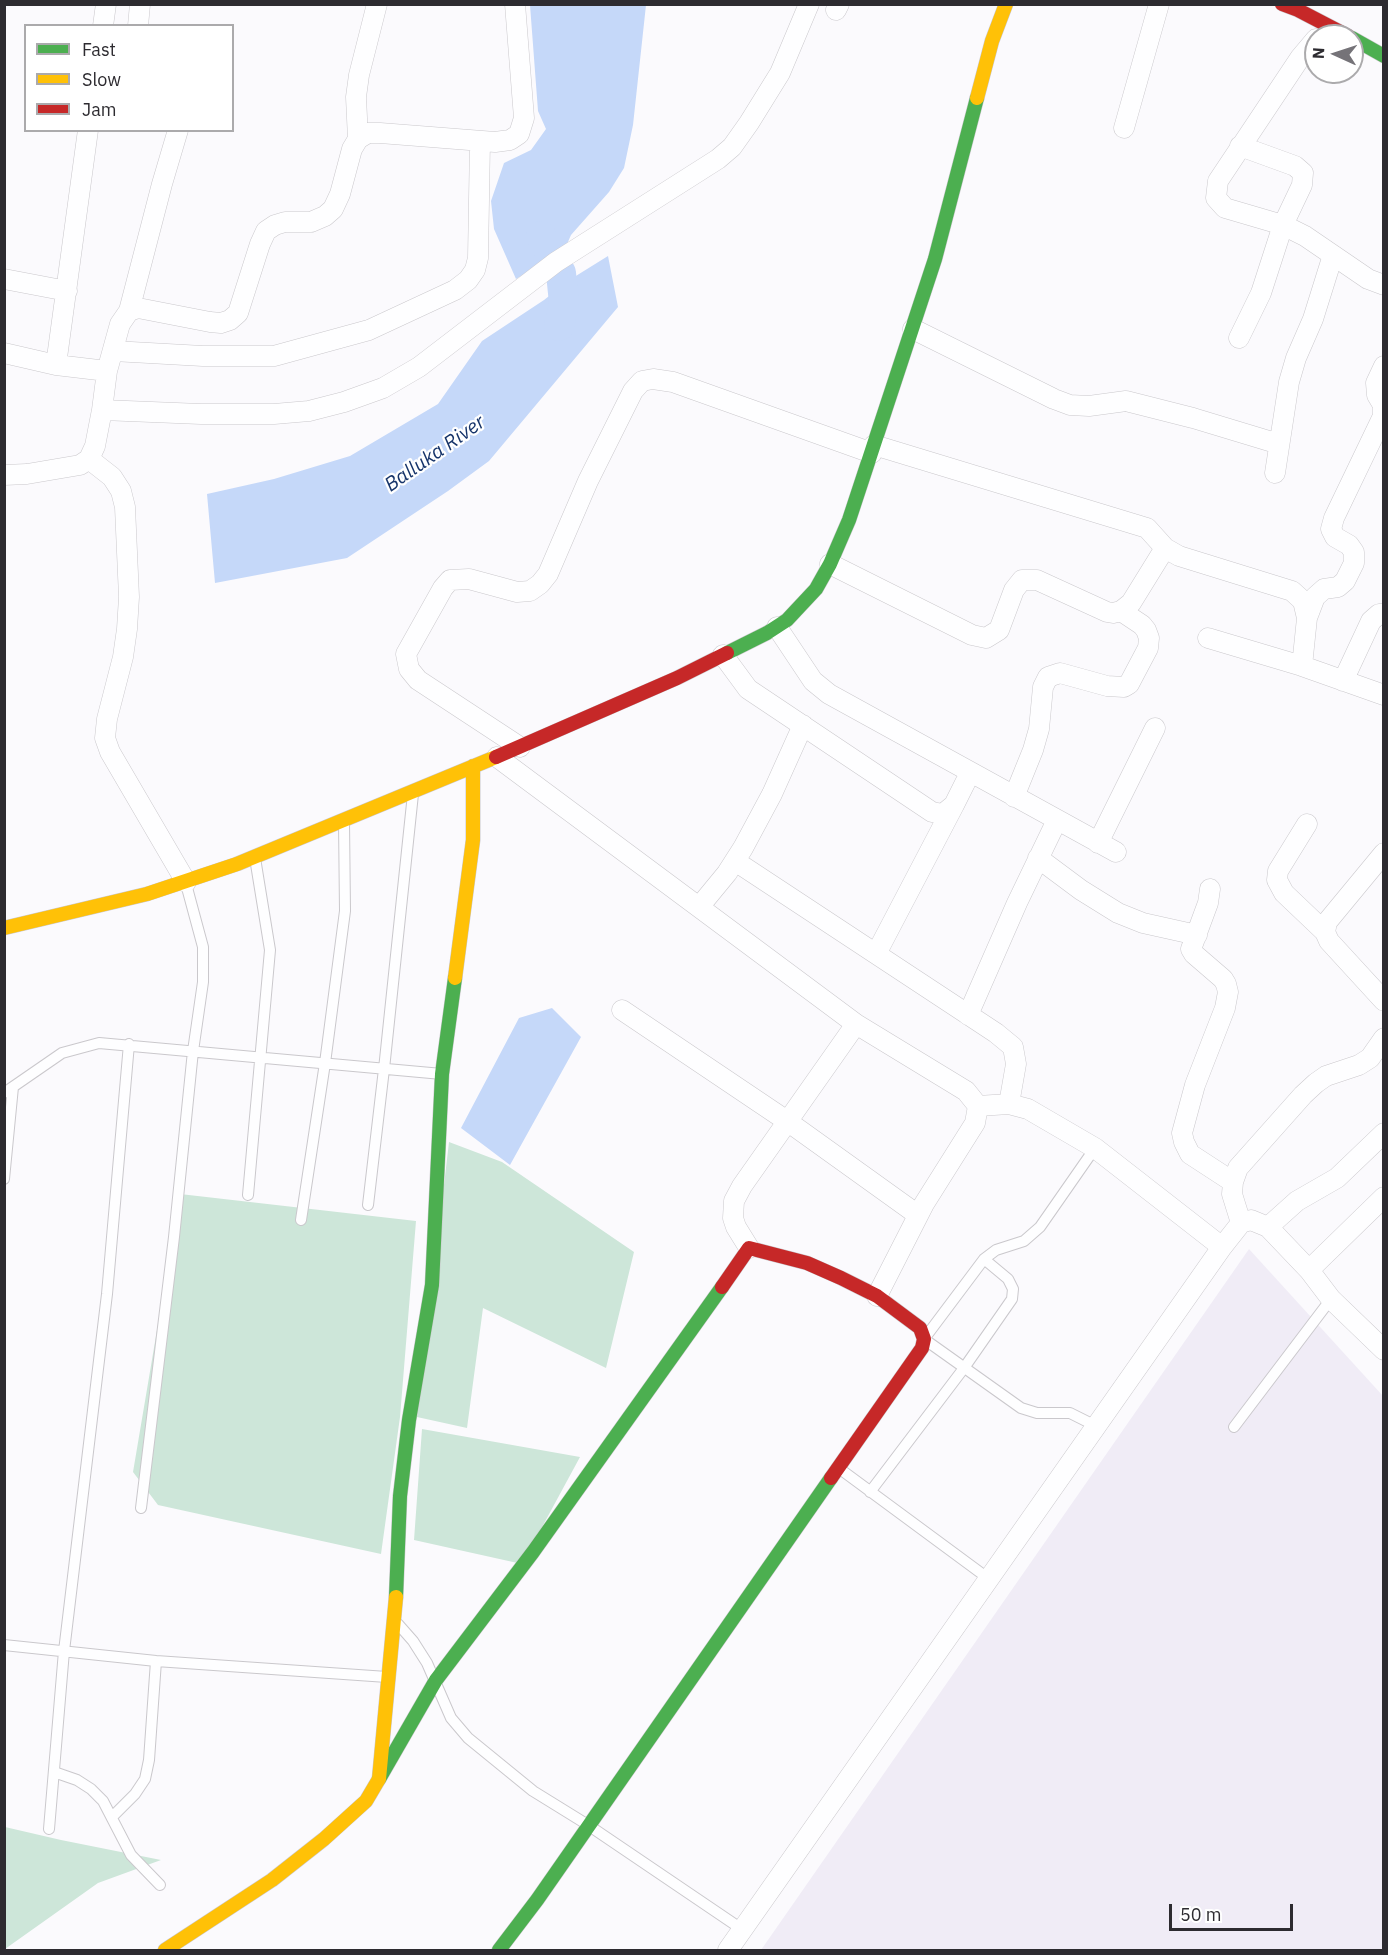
<!DOCTYPE html>
<html>
<head>
<meta charset="utf-8">
<style>
	body { margin:0 }
	#map { position:relative; width:1388px; height:1955px; overflow:hidden; background:#fbfafd; font-family:"IBM Plex Sans",sans-serif }
	canvas { display:block }
	.frame { position:absolute; inset:0; border:6px solid #2d2b30; pointer-events:none }
	.legend { position:absolute; left:24px; top:24px; width:210px; height:108px; box-sizing:border-box; background:#fff; border:2px solid #abaaac; margin:0; padding:8px 10px; list-style:none; font-size:18px; color:#2d2b30 }
	.legend li { display:flex; align-items:center; gap:12px; height:30px }
	.legend b { width:30px; border:2px solid #abaaac }
	.north { position:absolute; left:1304px; top:24px; width:60px; height:60px; box-sizing:border-box; background:#fff; border:2px solid #abaaac; border-radius:50%; rotate:273deg; font-size:16px; font-weight:700; line-height:24px; text-align:center; color:#2d2b30 }
	.north::after { content:''; display:block; margin:auto; width:21px; height:27px; background:#757378; clip-path:polygon(50% 0,100% 100%,50% 72%,0 100%) }
	.scale { position:absolute; left:1169px; top:1904px; width:124px; height:27px; box-sizing:border-box; border:3px solid #2d2b30; border-top:0; padding-left:8px; font-size:18px; line-height:21px; white-space:nowrap; color:#2d2b30; -webkit-text-stroke:4px #fff; paint-order:stroke }
</style>
</head>
<body>
<div id="map">
<canvas width="1388" height="1955"></canvas>
<div class="frame"></div>
<ul class="legend">
<li><b style="height:8px;background:#4caf50"></b>Fast</li>
<li><b style="height:8px;background:#ffc107"></b>Slow</li>
<li><b style="height:8px;background:#c62828"></b>Jam</li>
</ul>
<div class="north">N</div>
<div class="scale">50 m</div>
</div>
<script>
const g = document.querySelector('canvas').getContext('2d');
g.lineJoin = 'round';
function paint(path, color) {
  g.fillStyle = color;
  g.fill(path, 'evenodd');
}
function toPath(rows) {
  const path = new Path2D();
  for (const r of rows) {
    path.moveTo(r[0], r[1]);
    for (let i = 2; i < r.length; i += 2) path.lineTo(r[i], r[i + 1]);
  }
  return path;
}
function trace(path, color, width, dash) {
  g.strokeStyle = color;
  g.lineWidth = width;
  g.lineCap = dash ? 'butt' : 'round';
  g.setLineDash(dash || []);
  g.stroke(path);
}
function write(font, color, halo, rows, align = 'center') {
  g.font = font + ' "IBM Plex Sans",sans-serif';
  g.lineWidth = 4.5;
  g.setLineDash([]);
  g.textBaseline = 'middle';
  g.strokeStyle = halo;
  g.fillStyle = color;
  for (const [text, x, y, turn = 0] of rows) {
    g.save();
    g.translate(x, y);
    g.rotate((+turn || 0) * Math.PI / 180);
    g.textAlign = isNaN(turn) ? turn : align;
    if (halo) g.strokeText(text, 0, 0);
    g.fillText(text, 0, 0);
    g.restore();
  }
}
paint(toPath([
	[1249,1249,1383,1396,1383,1950,761,1950]
]), '#f0ecf6');
paint(toPath([
	[449,1142,502,1162,634,1252,606,1368,483,1308,467,1428,417,1417],
	[180,1194,416,1221,400,1417,381,1554,158,1505,133,1472],
	[422,1429,580,1457,522,1564,414,1540],
	[5,1827,61,1840,161,1860,98,1883,5,1949]
]), '#cde6d9');
paint(toPath([
	[530,5,646,5,633,125,624,168,609,192,571,235,564,251,516,279,494,229,491,201,504,163,531,150,546,129,538,111],
	[608,256,618,307,489,461,448,491,347,558,215,583,207,494,274,479,350,456,438,404,482,341,544,300,571,279],
	[552,1008,581,1037,510,1165,461,1128,519,1018]
]), '#c5d8f9');
trace(toPath([
	[541,236,561,273,564,303,559,326]
]), '#c5d8f9', 30);
const lane = toPath([
	[4,1093,62,1053,99,1043,442,1074],
	[1095,1148,1040,1227,1024,1241,996,1250,984,1259,924,1339,1021,1408,1037,1413,1070,1413,1096,1426],
	[4,1179,13,1087],
	[248,1195,270,950,255,858],
	[368,1205,384,1069,413,794],
	[301,1220,325,1063,345,911,344,822],
	[1234,1427,1331,1299],
	[840,1469,989,1579],
	[870,1492,964,1368,1012,1299,1013,1289,1008,1279,984,1259],
	[141,1508,174,1237,193,1051,203,982,203,947,186,884],
	[398,1624,413,1641,427,1663,451,1718,468,1738,533,1791,588,1825,743,1930],
	[4,1645,156,1661,387,1677],
	[54,1772,77,1780,91,1789,103,1801,131,1855,160,1885],
	[112,1817,135,1794,145,1779,149,1760,156,1661],
	[49,1829,64,1651,107,1294,129,1044]
]);
const street = toPath([
	[836,10,839,4],
	[103,26,106,4],
	[138,26,140,4],
	[1316,39,1300,58,1218,181,1216,198,1225,208,1283,225,1305,236,1368,279,1384,285],
	[1124,128,1159,4],
	[358,139,356,97,359,75,377,4],
	[4,279,67,291],
	[129,311,162,184,178,130],
	[913,329,1054,399,1070,405,1089,406,1126,401,1193,418,1279,444],
	[1239,338,1261,293,1283,225,1302,185,1303,173,1295,166,1240,146],
	[113,351,203,356,274,356,369,330,455,290,468,280,475,270,478,258,480,141],
	[4,353,56,365,107,371],
	[56,365,88,130],
	[102,410,107,371,120,324,129,311,138,308,210,322,221,323,230,320,238,313,260,244,266,231,275,225,285,222,311,222,325,216,333,209,340,194,352,149,358,139,368,133,380,133,495,142,510,140,519,134,524,118,515,4],
	[874,445,1147,528,1165,548,1179,556,1292,591,1303,601,1307,618,1302,666],
	[89,459,112,477,121,491,125,507,129,597,127,629,123,657,107,719,105,738,110,752,186,882],
	[1275,473,1289,382,1296,358,1313,319,1333,255],
	[4,475,27,474,80,465,89,459,95,446,102,410,201,414,274,414,309,411,344,402,383,388,419,367,556,262,718,159,732,147,749,123,780,73,809,4],
	[830,564,972,635,986,638,999,630,1014,590,1022,580,1037,580,1107,612,1113,613,1121,611,1131,603,1165,548],
	[1307,618,1315,597,1324,589,1338,587,1345,581,1354,563,1354,552,1349,545,1335,537,1331,529,1334,518,1383,416,1383,405,1377,395,1376,383,1384,366],
	[777,627,813,681,829,694,1116,852],
	[1208,638,1302,666,1384,695],
	[723,655,748,689,932,812,943,814,954,805,970,773],
	[1343,681,1371,621,1379,614,1384,614],
	[520,747,418,680,409,669,406,654,443,588,450,580,469,579,517,592,530,591,540,584,548,574,588,481,633,391,642,381,653,379,673,382,872,453],
	[497,757,856,1024,966,1091,978,1106,975,1123,924,1204,877,1296],
	[1014,797,1033,750,1039,729,1043,687,1048,677,1060,673,1107,686,1124,687,1129,684,1148,648,1149,638,1146,630,1142,625,1121,611],
	[1307,824,1278,871,1277,880,1284,893,1325,932],
	[1098,843,1155,728],
	[1384,853,1327,922,1325,932,1329,941,1384,1001],
	[1038,858,1081,890,1118,913,1143,923,1197,935],
	[735,861,996,1033,1013,1047,1016,1064,1009,1104],
	[1210,889,1208,903,1191,949,1194,954,1223,979,1226,984,1228,992,1225,1008,1195,1085,1182,1133,1184,1142,1190,1154,1233,1182],
	[699,907,727,873,743,848,772,794,803,725],
	[876,954,954,805],
	[622,1010,787,1121,918,1215],
	[968,1015,1017,903,1057,820],
	[978,1106,1009,1104,1028,1109,1095,1148,1222,1247],
	[1241,1223,1232,1194,1233,1182,1238,1168,1303,1095,1316,1083,1326,1076,1359,1065,1370,1058,1384,1038],
	[1268,1227,1297,1201,1337,1178,1384,1133],
	[749,1248,736,1227,733,1218,734,1201,742,1186,856,1024],
	[1309,1270,1384,1197],
	[728,1950,1222,1247,1241,1223,1251,1220,1268,1227,1309,1270,1331,1299,1384,1350]
]);
const fast = toPath([
	[1352,38,1384,56],
	[727,653,767,633,787,620,816,589,830,564,849,520,935,259,977,98],
	[396,1597,400,1496,409,1420,432,1285,442,1074,455,978],
	[379,1779,436,1680,533,1552,722,1287],
	[499,1950,537,1900,831,1478]
]);
const slow = toPath([
	[977,98,992,41,1006,4],
	[4,928,147,894,237,864,496,757],
	[455,978,473,840,473,766],
	[165,1950,272,1880,324,1839,366,1801,379,1779,396,1597]
]);
const jam = toPath([
	[1282,4,1298,10,1348,36],
	[496,757,677,678,727,653],
	[722,1287,749,1248,807,1263,841,1278,877,1296,920,1328,924,1339,922,1348,831,1478]
]);
trace(lane, '#cac8cc', 12);
trace(street, '#cac8cc', 21);
trace(fast, '#cac8cc', 15);
trace(slow, '#cac8cc', 15);
trace(jam, '#cac8cc', 15);
trace(lane, '#fefeff', 10);
trace(street, '#fefeff', 20);
trace(fast, '#4caf50', 14);
trace(slow, '#ffc107', 14);
trace(jam, '#c62828', 14);
write('italic 20px', '#16346a', '#fff', [
	["Balluka River",435,454,-35]
]);
</script>
</body>
</html>
